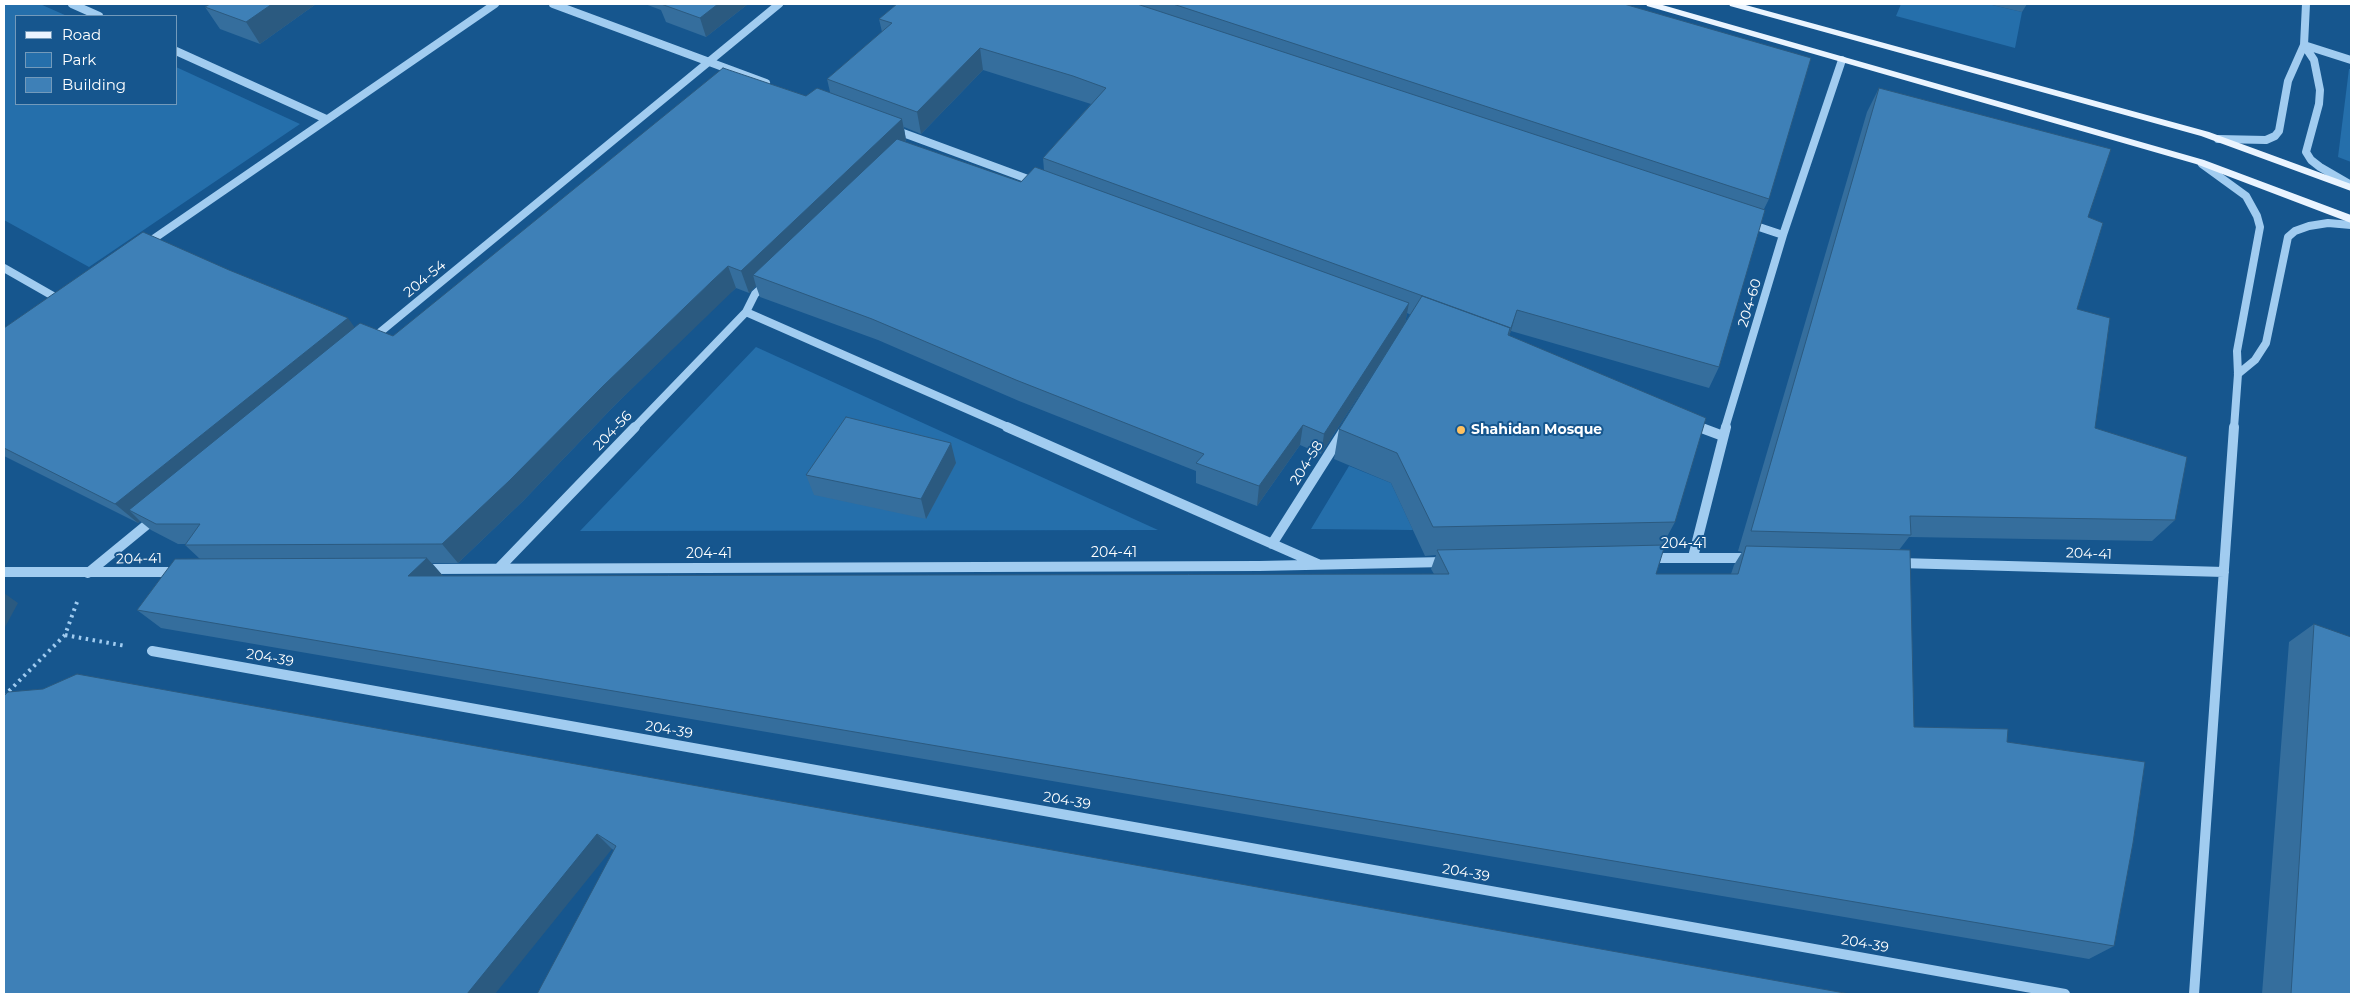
<!DOCTYPE html>
<html>
<head>
<meta charset="utf-8">
<style>
	body { margin:0 }
	#map { position:relative; width:2355px; height:998px; overflow:hidden; background:#16568e; font-family:Montserrat,sans-serif }
	canvas { display:block }
	.frame { position:absolute; inset:0; border:5px solid #fff; pointer-events:none }
	.legend { position:absolute; left:15px; top:15px; width:162px; height:90px; box-sizing:border-box; background:#16568e; border:1px solid #739abb; margin:0; padding:6px 9px; list-style:none; font-size:15px; color:#fff }
	.legend li { display:flex; align-items:center; gap:10px; height:25px }
	.legend b { width:25px; border:1px solid #739abb }
</style>
</head>
<body>
<div id="map">
<canvas width="2355" height="998"></canvas>
<div class="frame"></div>
<ul class="legend">
<li><b style="height:6px;background:#eaf4ff"></b>Road</li>
<li><b style="height:14px;background:#256fab"></b>Park</li>
<li><b style="height:14px;background:#3e80b7"></b>Building</li>
</ul>
</div>
<script>
const g = document.querySelector('canvas').getContext('2d');
g.lineJoin = 'round';
function paint(path, color) {
  g.fillStyle = color;
  g.fill(path, 'evenodd');
}
function toPath(rows) {
  const path = new Path2D();
  for (const r of rows) {
    path.moveTo(r[0], r[1]);
    for (let i = 2; i < r.length; i += 2) path.lineTo(r[i], r[i + 1]);
  }
  return path;
}
function trace(path, color, width, dash) {
  g.strokeStyle = color;
  g.lineWidth = width;
  g.lineCap = dash ? 'butt' : 'round';
  g.setLineDash(dash || []);
  g.stroke(path);
}
function write(font, color, halo, rows, align = 'center') {
  g.font = font + ' Montserrat,sans-serif';
  g.lineWidth = 4;
  g.setLineDash([]);
  g.textBaseline = 'middle';
  g.strokeStyle = halo;
  g.fillStyle = color;
  for (const [text, x, y, turn = 0] of rows) {
    g.save();
    g.translate(x, y);
    g.rotate((+turn || 0) * Math.PI / 180);
    g.textAlign = isNaN(turn) ? turn : align;
    if (halo) g.strokeText(text, 0, 0);
    g.fillText(text, 0, 0);
    g.restore();
  }
}
paint(toPath([
	[4,4,40,4,67,16,16,16,16,104,176,104,176,67,300,124,89,267,4,220],
	[1901,4,1988,4,2022,12,2015,48,1896,16],
	[2349,69,2351,69,2351,162,2338,157],
	[756,347,1158,530,580,531],
	[1349,466,1391,483,1413,530,1311,529]
]), '#256fab');
trace(toPath([
	[65,635,126,646],
	[4,696,65,635,77,602]
]), '#a1ccf0', 4, [2.5, 4.5]);
trace(toPath([
	[72,4,99,16],
	[553,4,766,83],
	[2304,45,2314,60,2320,90,2319,104,2306,152,2311,160,2320,167,2351,185],
	[2304,45,2351,60],
	[176,51,326,119],
	[895,130,1036,182],
	[2218,139,2266,140,2275,136,2279,131,2288,81,2304,45,2306,4],
	[2202,164,2246,196,2257,216,2260,227,2237,351,2238,374,2234,428],
	[1750,224,1783,235],
	[146,244,495,4],
	[4,268,60,300],
	[746,312,1010,428],
	[373,338,779,4],
	[2238,374,2255,360,2266,343,2288,237,2295,231,2309,226,2328,223,2351,225],
	[1693,425,1702,428],
	[634,428,746,312,755,294,767,283],
	[1725,428,1783,235,1842,60]
]), '#a1ccf0', 8);
trace(toPath([
	[1007,427,1318,564],
	[1699,427,1723,436],
	[1272,544,1343,432],
	[1693,557,1726,427],
	[1650,558,1749,558],
	[1900,563,2224,572],
	[499,568,635,427],
	[425,569,1259,566,1444,562],
	[4,572,177,572],
	[88,573,155,518],
	[152,651,2065,994],
	[2194,994,2234,427]
]), '#a1ccf0', 10);
paint(toPath([
	[1646,4,1659,4,2204,160,2351,215,2351,223,2196,164,1647,6,1646,4],
	[1729,4,1742,4,2209,132,2351,184,2351,191,2201,136,1730,6,1729,4]
]), '#eaf4ff');
paint(toPath([
	[210,4,316,4,260,44,220,29,205,7],
	[645,4,748,4,706,37,666,22,661,10],
	[897,4,1624,4,1769,199,1764,209,1719,367,1709,388,1511,331,1509,336,1675,522,1662,546,1656,574,1731,574,1734,565,1742,552,1738,551,1867,112,1879,88,2088,217,2077,309,2095,428,2175,520,2152,541,1909,537,1899,550,1914,727,2007,742,2114,946,2089,959,161,628,137,610,200,559,185,545,185,544,178,544,151,530,140,521,138,523,4,456,4,328,354,327,393,336,806,96,830,92,827,79,882,32,879,19],
	[983,70,1091,104,1043,158,1044,170,1021,182,905,142,906,140,904,127,921,134],
	[756,286,760,297,878,340,1019,401,1196,471,1196,483,1257,506,1300,445,1321,454,1405,324,1407,313,1411,315,1339,429,1334,459,1391,483,1425,556,1436,555,1431,569,1434,574,443,576,432,563,458,563,523,501,614,406,720,302,736,288,749,293],
	[1988,4,2027,4,2022,12],
	[956,463,926,519,814,495,806,475],
	[2314,624,2351,994,2262,994,2289,642],
	[4,696,1850,994,614,850,612,849]
]), '#356e9d');
paint(toPath([
	[272,4,316,4,260,44,246,22],
	[718,4,748,4,706,37,700,18],
	[980,48,983,70,921,134,917,112],
	[902,119,906,140,763,279,753,275,756,286,749,293,741,271],
	[728,266,736,288,614,406,523,501,458,563,442,544,603,386],
	[1409,303,1405,324,1321,454,1324,434],
	[1517,310,1511,331,1504,349],
	[348,318,363,339,129,510,140,521,138,523,115,504],
	[1303,425,1300,445,1257,506,1259,486],
	[951,443,956,463,926,519,921,499],
	[427,558,444,577,408,576],
	[4,593,18,603,4,629],
	[597,834,612,849,495,994,467,994]
]), '#2b5a80');
const building = toPath([
	[210,4,272,4,246,22,205,7,210,4],
	[661,4,718,4,700,18,661,4],
	[897,4,1137,4,1765,210,1719,367,1517,310,1511,328,1043,158,1106,88,1073,76,980,48,917,112,827,79,892,23,879,19,897,4],
	[1173,4,1624,4,1811,58,1769,199,1173,4],
	[723,68,806,96,817,88,902,119,741,271,728,266,712,281,603,386,509,481,442,544,185,545,200,524,156,524,129,510,360,323,393,336,723,68],
	[1879,88,2111,149,2088,217,2103,223,2077,309,2110,318,2095,428,2187,457,2175,520,1910,516,1911,535,1751,531,1879,88],
	[897,139,1021,182,1035,167,1409,303,1324,434,1303,425,1259,486,1196,463,1204,454,1016,380,872,319,753,275,897,139],
	[143,232,229,270,348,318,115,504,4,448,4,328,143,232],
	[1422,296,1510,328,1508,335,1706,418,1675,522,1433,527,1397,453,1339,429,1422,296],
	[846,417,951,443,921,499,806,475,846,417],
	[1665,545,1656,574,1738,574,1746,546,1910,550,1914,727,2008,729,2007,742,2145,762,2133,843,2114,946,137,610,175,559,427,558,408,576,1449,574,1437,550,1665,545],
	[2314,624,2351,637,2351,994,2291,994,2314,624],
	[77,674,1850,994,537,994,616,846,597,834,467,994,4,994,4,696,8,692,43,689,77,674]
]);
paint(building, '#3e80b7');
trace(building, '#2b5a80', 1);
for (const [x, y, r, color] of [
	[1461,430,5,"#ffc160"]
]) {
  const dot = new Path2D();
  dot.arc(x, y, r, 0, 2 * Math.PI);
  g.fillStyle = color;
  g.fill(dot);
  trace(dot, '#16568e', 2);
}
write('14px', '#fff', '#16568e', [
	["204-54",425,279,-39],
	["204-60",1750,303,-73],
	["204-56",613,431,-46],
	["204-58",1307,463,-58],
	["204-41",1684,544],
	["204-41",1114,553],
	["204-41",709,554],
	["204-41",2089,554,2],
	["204-41",139,559,-1],
	["204-39",270,658,10],
	["204-39",669,730,10],
	["204-39",1067,801,10],
	["204-39",1466,873,10],
	["204-39",1865,944,10]
]);
write('bold 14px', '#fff', '#16568e', [
	["Shahidan Mosque",1471,430]
], 'left');
</script>
</body>
</html>
